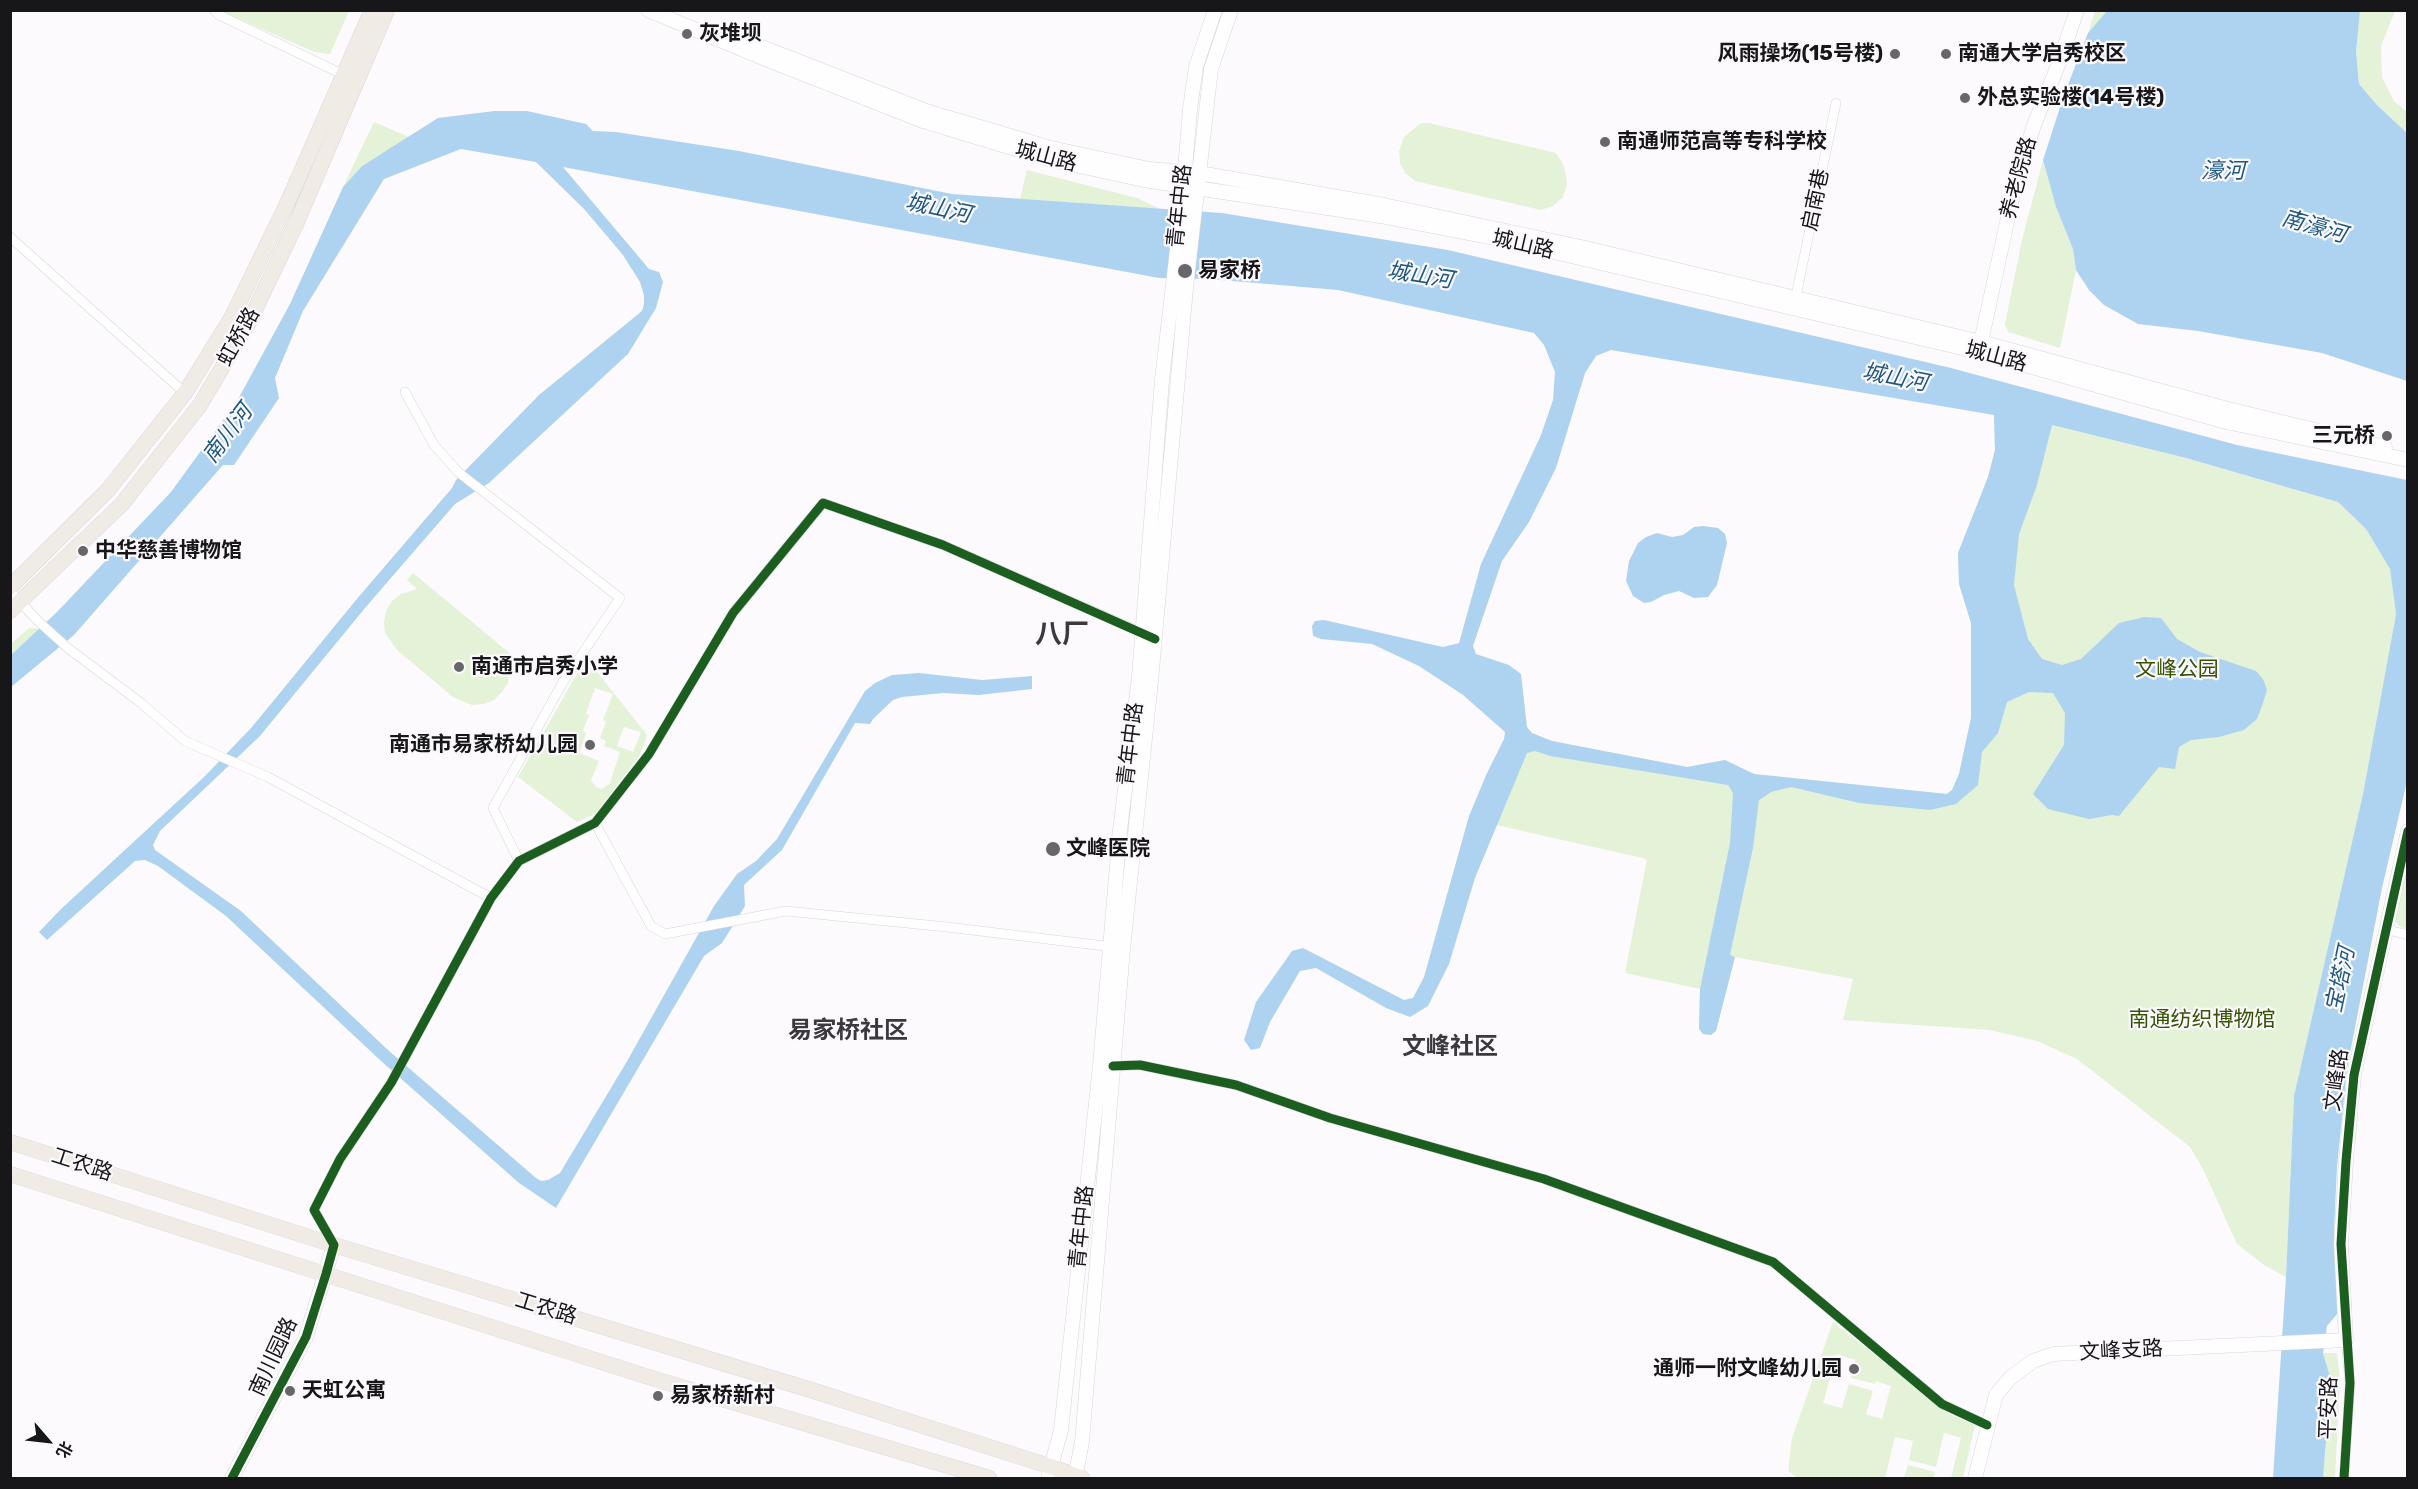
<!DOCTYPE html>
<html>
<head>
<meta charset="utf-8">
<style>
	body { margin:0 }
	#map { position:relative; width:2418px; height:1489px; overflow:hidden; background:#fcfafd; font-family:Rubik,"Noto Sans SC",sans-serif }
	canvas { display:block }
	.frame { position:absolute; inset:0; border:12px solid #171618; pointer-events:none }
	.north { position:absolute; left:18px; top:1411px; width:60px; height:60px; -webkit-text-stroke:4px #fcf9fe; paint-order:stroke; rotate:118deg; font-size:16px; font-weight:700; line-height:24px; text-align:center; color:#171618 }
	.north::after { content:''; display:block; margin:auto; width:21px; height:27px; background:#171618; clip-path:polygon(50% 0,100% 100%,50% 72%,0 100%) }
</style>
</head>
<body>
<div id="map">
<canvas width="2418" height="1489"></canvas>
<div class="frame"></div>
<div class="north">北</div>
</div>
<script>
const g = document.querySelector('canvas').getContext('2d');
g.lineJoin = 'round';
function paint(path, color) {
  g.fillStyle = color;
  g.fill(path, 'evenodd');
}
function toPath(rows) {
  const path = new Path2D();
  for (const r of rows) {
    path.moveTo(r[0], r[1]);
    for (let i = 2; i < r.length; i += 2) path.lineTo(r[i], r[i + 1]);
  }
  return path;
}
function trace(path, color, width, dash) {
  g.strokeStyle = color;
  g.lineWidth = width;
  g.lineCap = dash ? 'butt' : 'round';
  g.setLineDash(dash || []);
  g.stroke(path);
}
function write(font, color, halo, rows, align = 'center') {
  g.font = font + ' Rubik,"Noto Sans SC",sans-serif';
  g.lineWidth = 4.5;
  g.setLineDash([]);
  g.textBaseline = 'middle';
  g.strokeStyle = halo;
  g.fillStyle = color;
  for (const [text, x, y, turn = 0] of rows) {
    g.save();
    g.translate(x, y);
    g.rotate((+turn || 0) * Math.PI / 180);
    g.textAlign = isNaN(turn) ? turn : align;
    if (halo) g.strokeText(text, 0, 0);
    g.fillText(text, 0, 0);
    g.restore();
  }
}
paint(toPath([
	[221,11,349,11,330,54,314,52],
	[2095,11,2108,11,2088,33],
	[2360,11,2395,11,2381,46,2382,77,2394,101,2407,112,2407,133,2377,105,2359,84,2356,52],
	[374,122,409,137,362,166,343,187],
	[1421,123,1429,123,1556,153,1563,164,1566,175,1567,184,1563,197,1553,206,1541,210,1415,181,1405,173,1400,163,1399,151,1404,137],
	[2043,160,2056,207,2073,249,2076,270,2060,348,2008,332,2005,324,2022,240],
	[1027,170,1137,198,1160,209,1020,199],
	[1994,415,2052,425,2186,458,2338,502,2366,529,2390,569,2396,614,2363,794,2294,1096,2286,1277,2264,1265,2237,1244,2203,1169,2190,1147,2077,1059,2037,1041,1990,1030,1843,1020,1853,979,1735,957,1716,1031,1711,1035,1703,1034,1699,1029,1700,989,1625,973,1647,859,1496,825,1526,753,1532,733,1552,741,1687,767,1725,760,1754,774,1946,794,1952,790,1959,774,1971,718,1971,623,1959,584,1958,553,1988,477,1995,450],
	[413,573,530,670,524,677,510,665,508,683,502,692,494,700,483,704,472,705,453,697,397,650,385,633,384,622,386,611,392,601,401,594,417,589,407,580],
	[29,628,39,629,11,655,11,644],
	[586,658,647,735,640,755,595,814,577,822,518,777],
	[595,688,613,694,603,720,606,722,600,738,606,741,604,746,620,752,610,783,602,789,596,787,591,780,599,761,579,753,586,733,583,731,589,715,586,713],
	[624,727,641,732,633,752,617,746],
	[2407,872,2407,929,2400,927,2393,918],
	[1833,1322,1951,1415,1975,1425,1963,1478,1951,1478,1961,1438,1944,1433,1936,1467,1909,1460,1913,1441,1895,1437,1885,1478,1798,1478,1788,1471,1792,1438],
	[1837,1354,1855,1360,1851,1378,1875,1384,1876,1381,1891,1386,1882,1419,1866,1414,1873,1391,1849,1384,1842,1408,1823,1403],
	[2323,1353,2337,1353,2340,1381,2335,1478,2323,1478,2331,1380],
	[1908,1465,1935,1472,1933,1478,1904,1478]
]), '#e4f2d8');
paint(toPath([
	[2108,10,2360,11,2356,52,2359,84,2377,105,2407,133,2407,381,2322,353,2198,331,2138,324,2104,305,2089,290,2076,270,2073,249,2056,207,2043,160,2064,95,2088,33],
	[494,111,527,111,586,124,593,131,616,132,739,151,952,194,1222,213,1448,250,1951,368,2237,445,2407,480,2407,781,2382,888,2347,1069,2337,1167,2334,1231,2338,1313,2327,1326,2323,1353,2331,1380,2323,1478,2273,1478,2286,1277,2294,1096,2363,794,2396,614,2390,569,2366,529,2338,502,2186,458,2052,425,2037,485,2019,534,2014,585,2028,639,2042,659,2062,665,2081,659,2119,623,2144,617,2161,618,2177,639,2200,652,2256,671,2263,679,2267,690,2263,703,2257,719,2244,730,2219,737,2191,740,2179,747,2175,769,2159,767,2119,816,2112,815,2089,819,2048,809,2033,794,2064,745,2065,713,2053,693,2029,692,2007,702,1998,733,1982,752,1978,785,1956,804,1930,810,1859,803,1791,787,1771,792,1759,800,1753,848,1730,955,1735,957,1716,1031,1711,1035,1703,1034,1699,1029,1700,989,1730,843,1733,793,1728,785,1550,756,1535,751,1527,753,1475,878,1449,964,1428,1006,1410,1017,1386,1008,1316,968,1300,971,1270,1022,1260,1048,1251,1050,1244,1040,1256,1002,1292,951,1303,948,1404,1000,1413,998,1424,977,1469,816,1487,773,1504,739,1505,732,1463,695,1419,666,1372,644,1321,639,1313,636,1312,626,1315,621,1324,620,1443,647,1459,643,1481,564,1541,435,1553,400,1555,372,1544,345,1534,333,1338,290,1209,279,1159,278,563,167,649,269,659,272,663,282,656,308,628,354,489,483,455,504,365,608,260,736,160,831,153,845,155,850,241,911,388,1050,536,1178,541,1181,548,1180,560,1173,626,1063,714,906,737,874,756,861,777,839,865,691,875,683,892,675,919,673,982,680,1032,676,1032,689,979,695,943,693,902,697,893,700,873,719,870,724,855,723,782,850,744,885,745,906,722,943,704,956,556,1208,519,1183,381,1061,226,916,158,866,145,860,135,861,47,940,39,932,61,909,205,776,252,727,356,600,452,488,456,480,539,395,642,311,644,304,644,295,640,282,623,255,584,209,536,162,461,149,384,179,303,311,275,378,279,398,234,465,223,465,74,635,11,687,11,655,57,612,171,492,237,401,290,304,343,187,362,166,438,118],
	[1611,350,1994,415,1995,450,1988,477,1958,553,1959,584,1971,623,1971,718,1959,774,1952,790,1947,794,1754,774,1725,760,1687,767,1552,741,1532,733,1527,727,1521,674,1509,665,1476,654,1473,646,1502,561,1529,522,1556,468,1585,373,1596,356],
	[1703,526,1718,528,1725,534,1727,543,1717,585,1708,597,1694,598,1679,591,1664,595,1651,602,1644,603,1633,596,1626,581,1629,561,1638,543,1646,537,1657,533,1672,537,1683,535,1694,527]
]), '#aed3f0');
const street = toPath([
	[214,10,219,15,344,75],
	[10,237,185,393],
	[1796,296,1836,103],
	[405,392,434,445,458,472,620,598,563,682,493,808,519,861],
	[10,591,38,621,69,649,141,703,185,741,268,777,491,898],
	[595,823,651,926,665,934,786,911,947,927,1113,947],
	[2385,929,2408,935],
	[1113,1066,1140,1065,1236,1085,1330,1118,1544,1179,1773,1262,1942,1404,1987,1425],
	[334,1245,314,1210,340,1159,391,1083,491,898,519,861,595,823,649,754,733,613,823,503,943,545,1145,634],
	[2344,1478,2350,1383,2346,1340]
]);
const secondary = toPath([
	[648,10,763,58,923,121,1052,160,1144,180,1380,216,1499,239,1979,352,2226,422,2408,460],
	[736,37,929,112,1051,148,1149,169,1199,173,1384,205,1581,247,1981,342,2228,409,2385,447],
	[1979,351,2014,190,2034,125,2059,63,2077,10],
	[232,1478,306,1337,334,1245],
	[1048,1478,1061,1430,1100,1066,1120,830,1139,677,1162,380,1182,206,1190,109,1196,67,1215,10],
	[1075,1478,1082,1442,1123,949,1151,681,1186,288,1211,69,1231,10],
	[1975,1478,1996,1395,2010,1378,2033,1361,2053,1354,2346,1340,2341,1244,2346,1161,2354,1075,2408,831]
]);
const primary = toPath([
	[10,587,108,490,185,393,232,317,287,204,372,10],
	[10,611,122,504,200,405,248,324,296,224,387,10],
	[10,1142,334,1245,811,1390,1052,1467,1082,1478],
	[10,1174,658,1380,989,1478]
]);
trace(street, '#d7d6d8', 10);
trace(secondary, '#d7d6d8', 15);
trace(primary, '#d9d8d9', 16);
trace(street, '#fffeff', 9);
trace(secondary, '#fffeff', 14);
trace(primary, '#f0ebe4', 15);
trace(toPath([
	[1113,1066,1140,1065,1236,1085,1330,1118,1544,1179,1773,1262,1942,1404,1987,1425],
	[232,1478,306,1337,326,1274,334,1245,314,1210,340,1159,391,1083,491,898,519,861,595,823,649,754,733,613,823,503,943,545,1155,639],
	[2344,1478,2350,1383,2341,1244,2346,1161,2354,1075,2408,831]
]), '#1b5e20', 9);
for (const [x, y, r, color] of [
	[687,34,6,"#676668"],
	[1895,54,6,"#676668"],
	[1946,54,6,"#676668"],
	[1965,98,6,"#676668"],
	[1605,142,6,"#676668"],
	[1185,271,8,"#676668"],
	[2387,436,6,"#676668"],
	[83,551,6,"#676668"],
	[459,667,6,"#676668"],
	[590,745,6,"#676668"],
	[1053,849,8,"#676668"],
	[1854,1369,6,"#676668"],
	[290,1391,6,"#676668"],
	[658,1396,6,"#676668"]
]) {
  const dot = new Path2D();
  dot.arc(x, y, r, 0, 2 * Math.PI);
  g.fillStyle = color;
  g.fill(dot);
  trace(dot, '#fcf9fe', 2);
}
write('bold 21px', '#171618', '#fcf9fe', [
	["灰堆坝",699,34],
	["风雨操场(15号楼)",1883,54,"right"],
	["南通大学启秀校区",1958,54],
	["外总实验楼(14号楼)",1977,98],
	["南通师范高等专科学校",1617,142],
	["易家桥",1198,271],
	["三元桥",2375,436,"right"],
	["中华慈善博物馆",95,551],
	["南通市启秀小学",471,667],
	["南通市易家桥幼儿园",578,745,"right"],
	["文峰医院",1066,849],
	["通师一附文峰幼儿园",1842,1369,"right"],
	["天虹公寓",302,1391],
	["易家桥新村",670,1396]
], 'left');
write('21px', '#171618', '#fcf9fe', [
	["城山路",1046,157,15],
	["养老院路",2019,178,-75],
	["启南巷",1816,200,-78],
	["青年中路",1180,206,-84],
	["城山路",1523,245,13],
	["虹桥路",239,337,-61],
	["城山路",1996,357,15],
	["青年中路",1131,744,-83],
	["文峰路",2337,1080,-82],
	["工农路",82,1165,18],
	["青年中路",1082,1227,-84],
	["工农路",546,1309,17],
	["文峰支路",2121,1351,-3],
	["南川园路",274,1357,-65],
	["平安路",2329,1408,-88]
]);
write('21px', '#345401', '#fcf9fe', [
	["文峰公园",2177,670],
	["南通纺织博物馆",2202,1020]
]);
write('italic 22px', '#1d587f', '#fcf9fe', [
	["濠河",2223,172],
	["城山河",938,209,12],
	["南濠河",2314,227,16],
	["城山河",1420,276,9],
	["城山河",1895,378,11],
	["南川河",228,434,-53],
	["宝塔河",2341,980,-78]
]);
write('bold 24px', '#3b393d', '#fcf9fe', [
	["易家桥社区",848,1031],
	["文峰社区",1450,1047]
]);
write('bold 27px', '#3b393d', '#fcf9fe', [
	["八厂",1062,635]
]);
</script>
</body>
</html>
